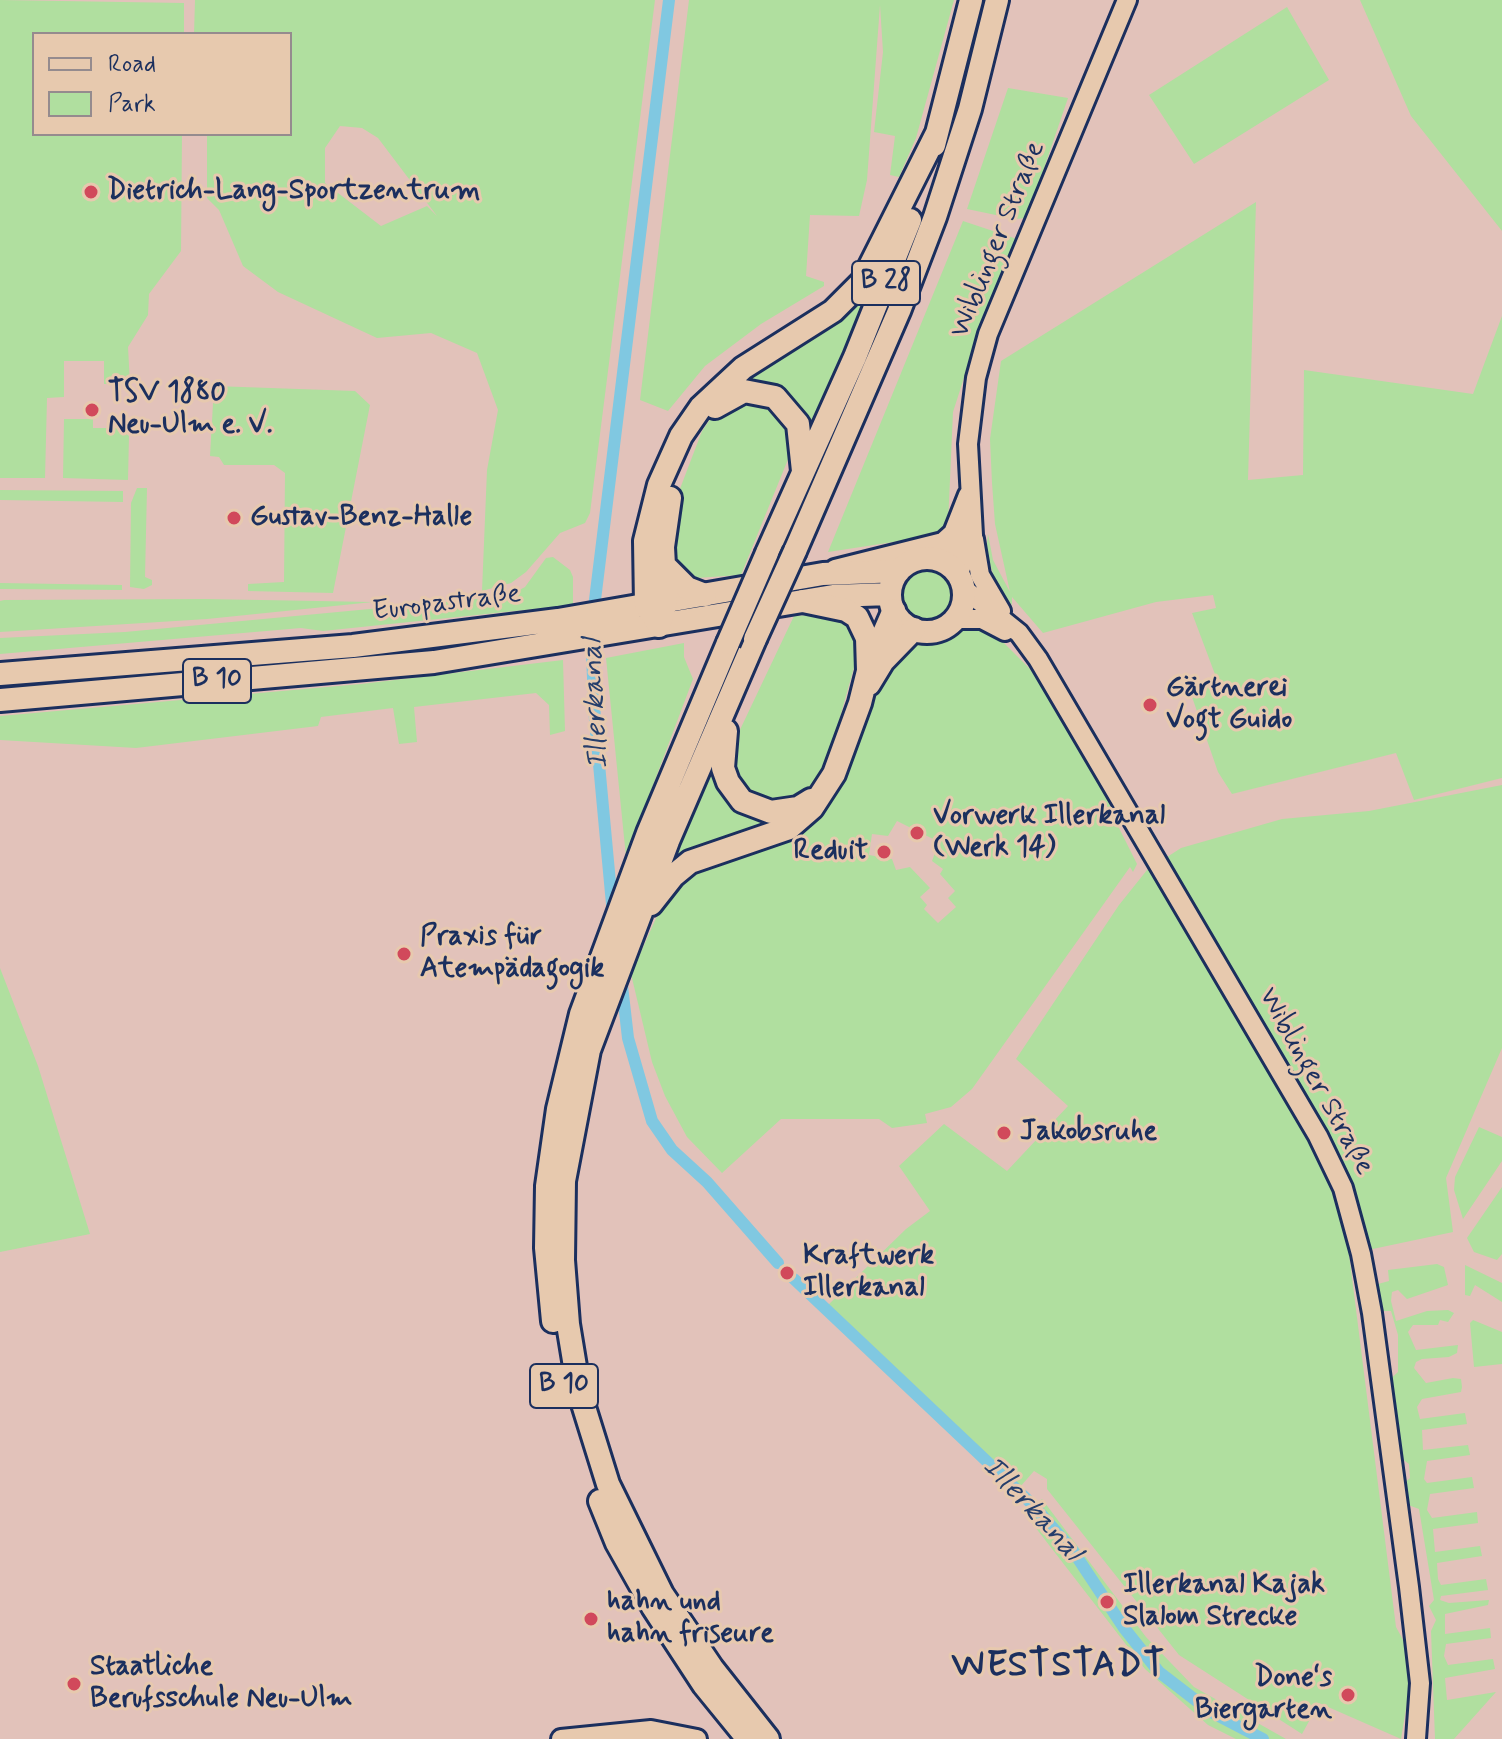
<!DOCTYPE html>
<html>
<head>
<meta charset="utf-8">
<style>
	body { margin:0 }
	#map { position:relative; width:1502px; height:1739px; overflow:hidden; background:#e2c2ba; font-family:Mynerve,sans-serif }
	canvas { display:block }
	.legend { position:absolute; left:32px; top:32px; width:260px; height:104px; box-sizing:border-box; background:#e7c9ae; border:2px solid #958b8e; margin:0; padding:10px 14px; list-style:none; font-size:24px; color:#1b2f5e }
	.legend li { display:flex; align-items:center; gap:16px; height:40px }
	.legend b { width:40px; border:2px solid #958b8e }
</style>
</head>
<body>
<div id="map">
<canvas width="1502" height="1739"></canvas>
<ul class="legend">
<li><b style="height:10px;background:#e7c9ae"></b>Road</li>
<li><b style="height:22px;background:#b0df9f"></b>Park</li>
</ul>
</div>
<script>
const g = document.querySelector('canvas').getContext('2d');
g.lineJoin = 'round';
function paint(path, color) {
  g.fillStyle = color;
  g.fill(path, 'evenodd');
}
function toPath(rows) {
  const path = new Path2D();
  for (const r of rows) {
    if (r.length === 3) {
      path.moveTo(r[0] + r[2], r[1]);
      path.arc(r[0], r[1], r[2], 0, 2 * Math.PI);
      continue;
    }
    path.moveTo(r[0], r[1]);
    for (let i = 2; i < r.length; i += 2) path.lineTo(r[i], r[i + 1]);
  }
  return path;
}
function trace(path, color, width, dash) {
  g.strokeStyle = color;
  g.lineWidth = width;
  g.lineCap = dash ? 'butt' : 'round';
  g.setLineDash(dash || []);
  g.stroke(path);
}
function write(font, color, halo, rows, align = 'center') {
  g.font = font + ' Mynerve,sans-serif';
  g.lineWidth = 6;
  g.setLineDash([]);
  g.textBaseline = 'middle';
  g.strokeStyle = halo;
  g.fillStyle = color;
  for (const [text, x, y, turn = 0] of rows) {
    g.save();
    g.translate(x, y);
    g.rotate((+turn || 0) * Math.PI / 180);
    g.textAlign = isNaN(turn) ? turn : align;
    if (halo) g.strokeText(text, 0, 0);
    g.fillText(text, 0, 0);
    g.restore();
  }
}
paint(toPath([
	[0,0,184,3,184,34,34,34,34,134,182,134,181,251,149,294,148,315,128,347,130,384,104,384,104,361,64,361,64,397,47,398,45,478,0,478],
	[195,0,655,0,590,513,585,523,560,533,526,572,511,583,482,591,487,470,498,410,477,353,431,333,377,338,278,292,243,266,219,210,207,198,207,134,290,134,290,34,194,34],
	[340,126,362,128,378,138,437,216,427,206,381,226,325,183,325,148],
	[689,0,954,0,916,138,899,177,890,175,895,136,874,132,883,52,880,5,867,180,859,216,810,215,806,276,824,282,824,286,761,324,705,366,668,411,640,400],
	[1360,0,1502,0,1502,231,1411,116],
	[1287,7,1329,80,1194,164,1149,95],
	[1008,88,1068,98,1027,218,1015,219,967,209],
	[1256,202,1248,480,1303,475,1304,370,1473,394,1502,316,1502,778,1414,800,1396,753,1232,794,1218,772,1191,694,1216,677,1192,613,1216,608,1213,595,1156,602,1043,633,1012,597,1012,605,997,587,986,551,988,534,993,560,1010,592,995,524,992,483,990,439,1001,361],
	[963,221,1017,239,970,359,953,412,948,524,933,536,828,552],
	[873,282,810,433,801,419,730,388],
	[214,386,355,391,370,405,333,593,248,591,248,584,284,582,285,473,274,465,224,465,219,457,210,456],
	[736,400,769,402,790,432,791,452,741,575,696,578,685,575,676,563,672,538,678,494,702,431,713,415],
	[64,419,93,419,93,428,119,428,129,436,128,480,63,478],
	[137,488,147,488,145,577,152,580,152,585,144,589,130,587,131,503],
	[0,490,123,491,123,502,0,500],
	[553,557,570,570,573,577,573,605,323,631,301,628,0,654,0,638,125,632,508,596,525,587,546,558],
	[927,595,29],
	[0,583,122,585,122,590,0,589],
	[205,599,373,602,207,619,0,632,0,601,4,600],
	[838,613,846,616,858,639,855,664,824,774,812,791,775,806,743,793,728,755,794,616],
	[969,625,997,636,1030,669,1077,737,1105,789,1115,820,1137,864,1133,872,1130,867,972,1089,951,1107,925,1114,927,1123,892,1128,879,1119,781,1119,722,1173,687,1137,665,1096,652,1062,631,974,666,896,683,876,801,828,876,685,913,643,947,635,959,627],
	[897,821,939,842,932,861,943,869,940,874,955,891,948,898,956,907,938,923,924,909,927,905,920,897,930,888,910,867,896,870,892,859,869,855,872,834,888,836],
	[684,643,684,657,693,679,626,857,606,658],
	[563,660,565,731,550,735,549,705,536,693,414,707,417,742,399,744,393,708,321,717,318,726,136,748,0,740,0,716,361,684],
	[233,661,234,670,0,690,0,681],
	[718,771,784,817,671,868,712,772],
	[1502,785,1502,1048,1446,1178,1453,1232,1349,1254,1396,1627,1407,1647,1409,1691,1401,1739,1319,1703,1302,1734,1179,1655,1047,1489,1047,1479,1034,1471,1020,1487,827,1306,906,1229,930,1211,899,1166,944,1124,1007,1171,1068,1106,1016,1059,1119,905,1147,870,1181,848,1282,819,1369,811],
	[0,968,38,1066,90,1234,0,1252],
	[1479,1127,1502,1137,1502,1161,1463,1219,1454,1190,1455,1177],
	[1502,1187,1502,1254,1497,1260,1474,1252,1467,1238],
	[1437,1264,1444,1267,1448,1285,1407,1299,1398,1290,1392,1292,1391,1301,1396,1321,1427,1311,1448,1310,1454,1313,1448,1322,1440,1320,1438,1325,1413,1325,1408,1332,1416,1350,1458,1345,1457,1353,1449,1357,1422,1359,1416,1362,1414,1368,1426,1383,1453,1378,1461,1379,1462,1387,1461,1392,1422,1399,1417,1407,1420,1419,1465,1413,1467,1424,1422,1430,1423,1450,1468,1445,1470,1455,1427,1461,1424,1479,1427,1483,1472,1477,1474,1488,1430,1494,1427,1510,1432,1518,1477,1512,1478,1523,1433,1529,1435,1552,1480,1546,1482,1556,1437,1563,1438,1579,1441,1585,1486,1579,1488,1590,1441,1596,1440,1600,1449,1603,1489,1600,1488,1605,1445,1614,1445,1634,1490,1628,1491,1638,1446,1644,1444,1656,1448,1665,1493,1659,1495,1669,1445,1678,1447,1700,1496,1692,1454,1739,1435,1739,1431,1631,1436,1620,1429,1606,1434,1600,1419,1509,1403,1503,1401,1486,1410,1478,1409,1464,1393,1452,1385,1384,1398,1372,1398,1335,1391,1311,1379,1311,1378,1284,1389,1281,1388,1270],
	[1465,1265,1502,1283,1502,1302,1475,1285,1470,1296,1465,1295],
	[1473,1320,1502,1332,1502,1364,1474,1367,1470,1323],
	[1042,1499,1146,1637,1194,1687,1286,1739,1236,1739,1208,1725,1145,1669,1025,1514]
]), '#b0df9f');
trace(toPath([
	[593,616,669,0],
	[591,634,595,721,613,915],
	[621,977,628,1038,652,1121,672,1150,707,1182,778,1263],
	[794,1279,1033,1505,1073,1551,1124,1628,1159,1672,1211,1712,1263,1739]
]), '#80c8e1', 12);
const secondary = toPath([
	[974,539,980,575,1001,611],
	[937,559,956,548,966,530],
	[835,569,943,542,953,533,968,495],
	[958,576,973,535,968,444,976,378,988,334,1127,0],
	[963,588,1019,633,1038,659,1318,1136,1343,1188,1361,1254,1372,1313,1409,1587,1420,1683,1416,1739],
	[955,619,982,619,1005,631],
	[561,1739,651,1730,697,1739]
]);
const primary = toPath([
	[927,595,37],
	[0,674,353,646,558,620,823,574,899,571],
	[0,700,434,662,833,596,890,594]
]);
const trunk = toPath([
	[934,145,971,0],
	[715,407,744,391,775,397,798,424,803,471],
	[795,551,899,311,935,217,970,109,997,0],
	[767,553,855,357,910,220],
	[664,565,687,588,705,595],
	[659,626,646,605,645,541,659,485,681,436,701,407,743,368,833,311,862,282,937,133],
	[659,626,666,602,663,547,670,498],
	[755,639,668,841,589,1050,564,1181,563,1260,568,1324,579,1391,608,1484,662,1594,712,1668,768,1739],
	[871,663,894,610],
	[869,684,883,661,914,629],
	[726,731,723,768,728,782,742,801,771,812,798,808,811,800],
	[651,904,673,876,690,862,789,828,812,808,834,774,860,703,868,671,867,638,857,617,846,610,803,601],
	[553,1321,546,1248,547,1186,558,1109,581,1014,648,833,728,643],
	[600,1501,617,1543,653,1607,704,1685,748,1739]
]);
trace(secondary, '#1b2f5e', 24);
trace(primary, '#1b2f5e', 28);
trace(trunk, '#1b2f5e', 28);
trace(secondary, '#e7c9ae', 18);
trace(primary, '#e7c9ae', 22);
trace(trunk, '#e7c9ae', 22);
const trunkBridge = toPath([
	[755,639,795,551],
	[728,643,767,553]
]);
trace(trunkBridge, '#1b2f5e', 28, []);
trace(trunkBridge, '#e7c9ae', 22);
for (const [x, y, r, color] of [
	[91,192,8,"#d1495b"],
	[92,410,8,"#d1495b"],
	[234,518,8,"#d1495b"],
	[1150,705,8,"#d1495b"],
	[917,833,8,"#d1495b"],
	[884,852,8,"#d1495b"],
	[404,954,8,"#d1495b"],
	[1004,1133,8,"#d1495b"],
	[787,1273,8,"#d1495b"],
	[1107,1602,8,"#d1495b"],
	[591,1619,8,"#d1495b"],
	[74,1684,8,"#d1495b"],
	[1348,1695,8,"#d1495b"]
]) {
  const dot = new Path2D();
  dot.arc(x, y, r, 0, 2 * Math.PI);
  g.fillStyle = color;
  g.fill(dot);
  trace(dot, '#e7c9ae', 3);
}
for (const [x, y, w] of [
	[886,283,68],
	[217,681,68],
	[564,1386,68]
]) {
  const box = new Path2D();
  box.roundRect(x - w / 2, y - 22, w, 44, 6);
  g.fillStyle = '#e7c9ae';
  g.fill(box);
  trace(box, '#1b2f5e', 2);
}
write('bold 26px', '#1b2f5e', null, [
	["B 28",886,283],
	["B 10",217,681],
	["B 10",564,1386]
]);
write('bold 28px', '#1b2f5e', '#e7c9ae', [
	["Dietrich-Lang-Sportzentrum",107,192],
	["TSV 1880",108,394],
	["Neu-Ulm e. V.",108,426],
	["Gustav-Benz-Halle",250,518],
	["Gärtnerei",1166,689],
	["Vogt Guido",1166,721],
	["Vorwerk Illerkanal",933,817],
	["(Werk 14)",933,849],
	["Reduit",868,852,"right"],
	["Praxis für",420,938],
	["Atempädagogik",420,970],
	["Jakobsruhe",1020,1133],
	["Kraftwerk",803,1257],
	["Illerkanal",803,1289],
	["Illerkanal Kajak",1123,1586],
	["Slalom Strecke",1123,1618],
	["hahn und",607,1603],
	["hahn friseure",607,1635],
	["Staatliche",90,1668],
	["Berufsschule Neu-Ulm",90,1700],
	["Done‘s",1332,1679,"right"],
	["Biergarten",1332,1711,"right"]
], 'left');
write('28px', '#1b2f5e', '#e7c9ae', [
	["Wiblinger Straße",999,240,-68],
	["Europastraße",447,604,-7],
	["Wiblinger Straße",1315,1082,61]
]);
write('italic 30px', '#253e6b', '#e7c9ae', [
	["Illerkanal",597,704,-93],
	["Illerkanal",1031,1510,47]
]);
g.letterSpacing = '2px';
write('bold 36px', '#1b2f5e', '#e7c9ae', [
	["WESTSTADT",1059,1667]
]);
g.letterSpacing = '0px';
</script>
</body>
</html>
